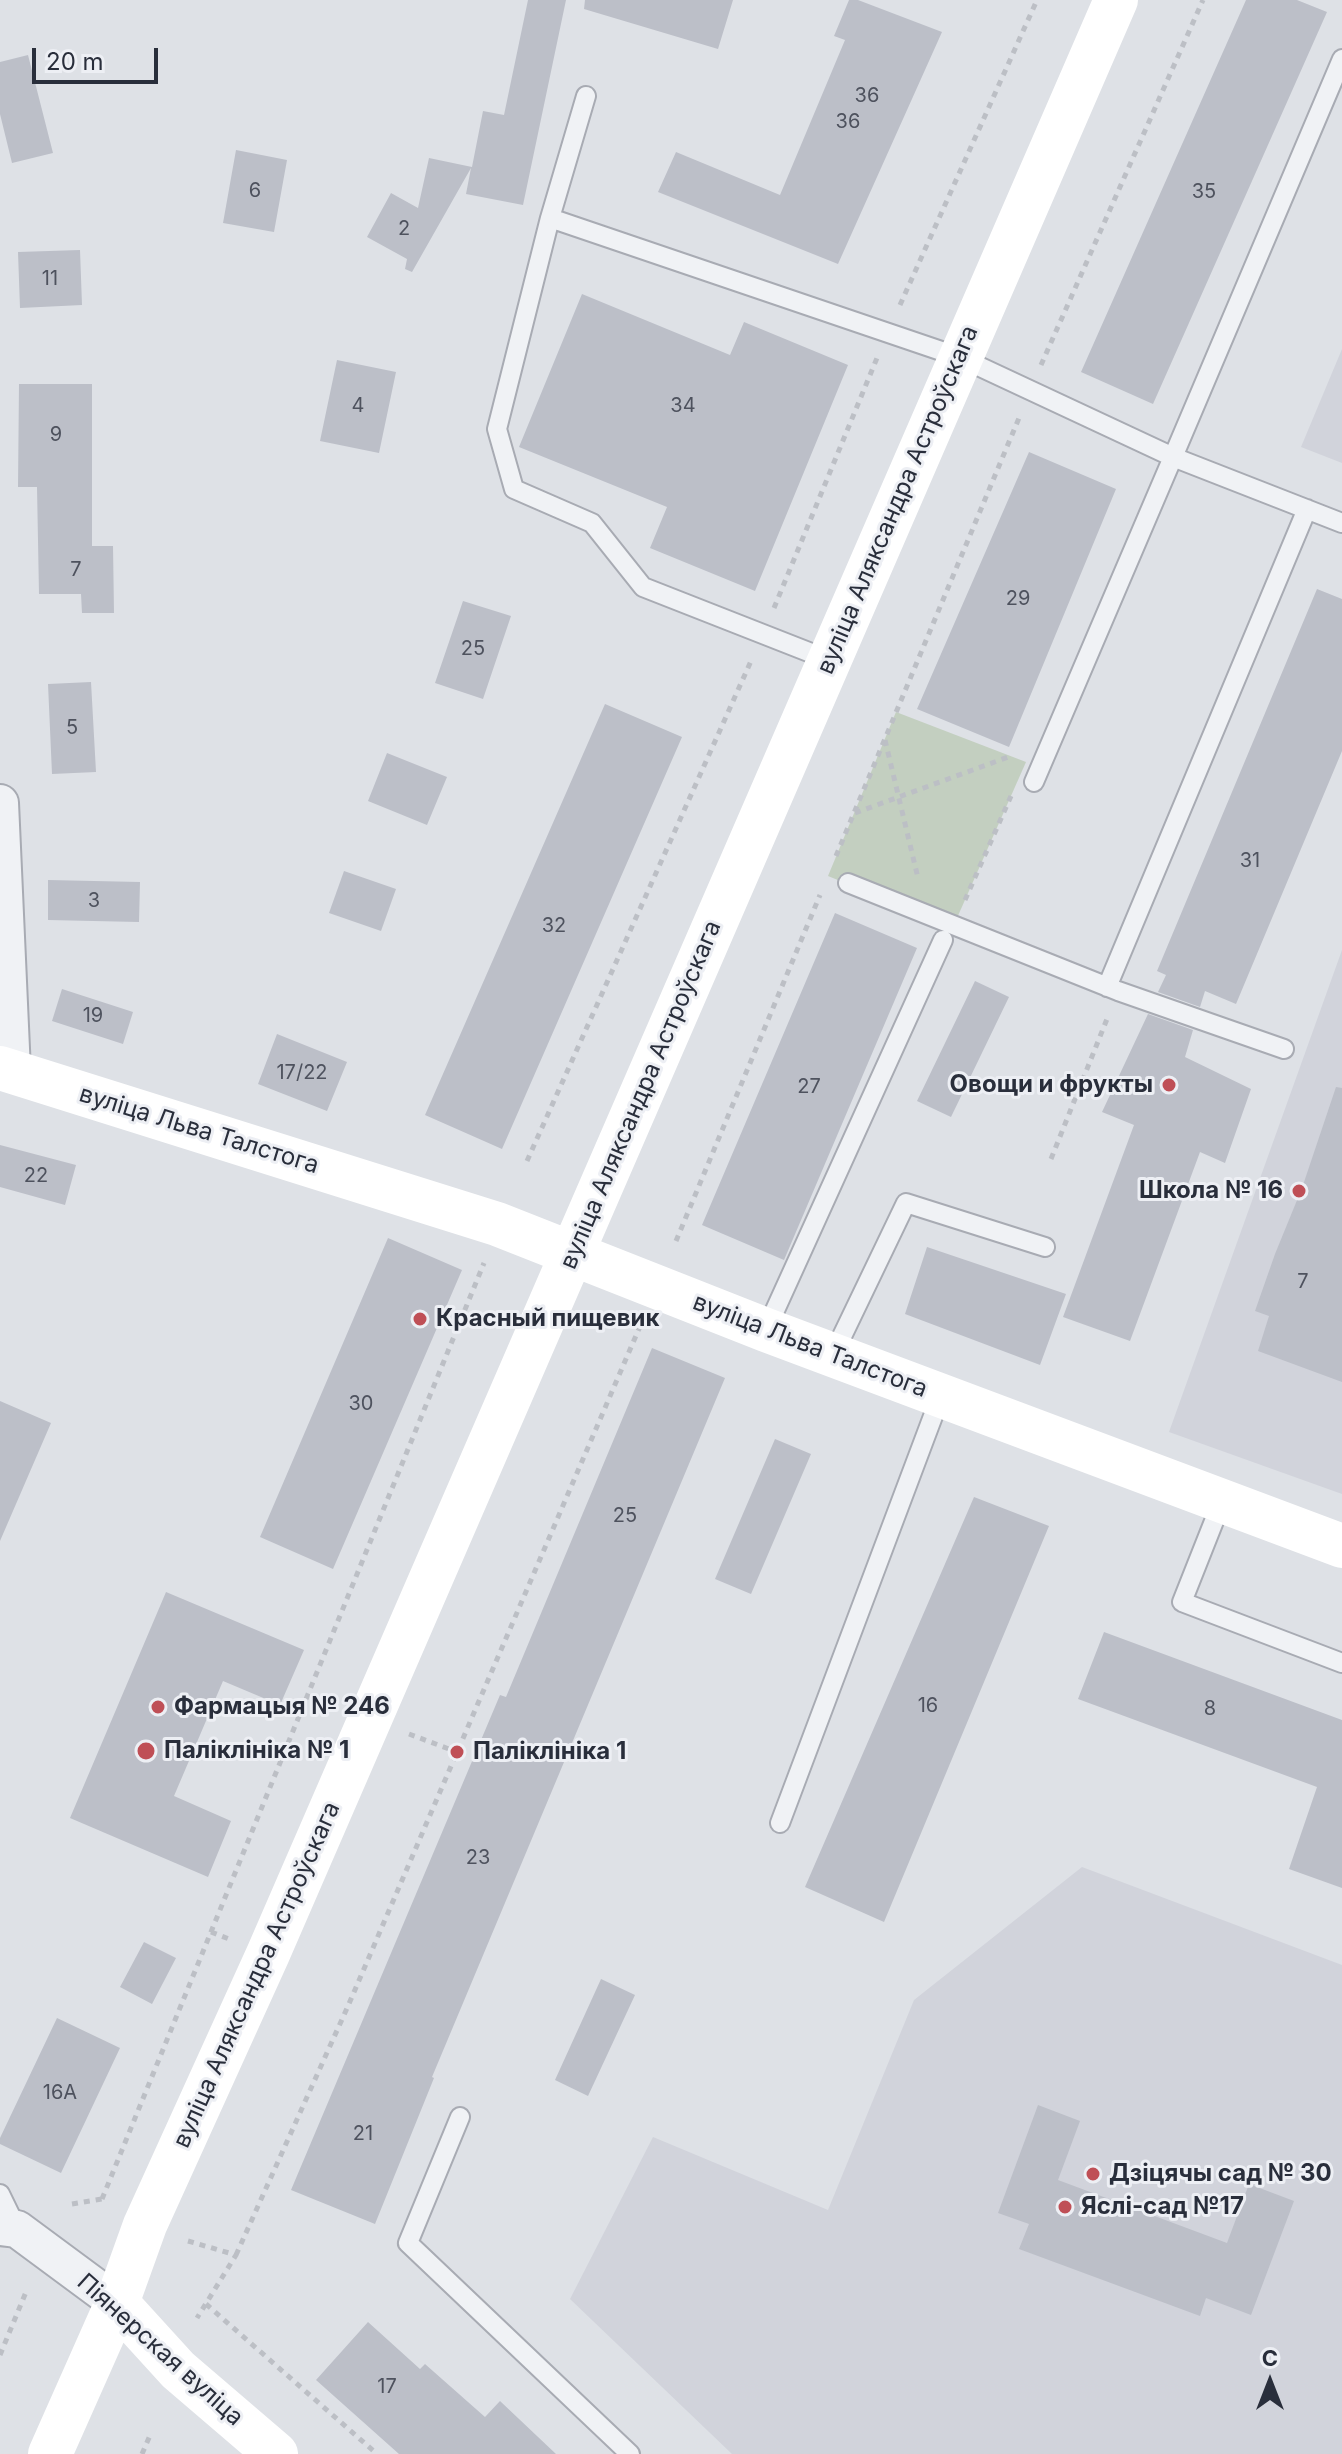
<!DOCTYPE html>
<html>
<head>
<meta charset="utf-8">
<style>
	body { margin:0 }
	#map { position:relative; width:1342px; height:2454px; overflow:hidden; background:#dee1e6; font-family:Inter,sans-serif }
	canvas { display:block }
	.north { position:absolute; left:1230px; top:2342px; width:80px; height:80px; -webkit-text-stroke:6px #edeff4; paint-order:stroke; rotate:0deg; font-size:22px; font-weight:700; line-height:32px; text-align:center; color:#292e3b }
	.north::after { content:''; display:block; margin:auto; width:28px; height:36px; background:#292e3b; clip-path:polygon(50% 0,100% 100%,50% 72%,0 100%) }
	.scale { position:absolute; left:32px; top:48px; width:126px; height:36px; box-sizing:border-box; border:4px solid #292e3b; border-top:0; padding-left:10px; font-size:24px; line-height:28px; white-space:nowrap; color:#292e3b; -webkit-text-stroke:6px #edeff4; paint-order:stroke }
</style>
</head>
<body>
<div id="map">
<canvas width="1342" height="2454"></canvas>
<div class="north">С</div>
<div class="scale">20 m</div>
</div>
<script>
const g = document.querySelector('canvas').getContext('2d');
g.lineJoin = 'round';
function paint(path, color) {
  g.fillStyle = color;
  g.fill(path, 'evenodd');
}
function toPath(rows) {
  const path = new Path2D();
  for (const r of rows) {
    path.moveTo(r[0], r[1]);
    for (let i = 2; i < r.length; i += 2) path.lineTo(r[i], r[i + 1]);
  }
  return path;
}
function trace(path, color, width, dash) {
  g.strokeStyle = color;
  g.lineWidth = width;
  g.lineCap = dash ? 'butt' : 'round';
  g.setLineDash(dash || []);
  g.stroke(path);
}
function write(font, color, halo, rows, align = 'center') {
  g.font = font + ' Inter,sans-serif';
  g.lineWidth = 6;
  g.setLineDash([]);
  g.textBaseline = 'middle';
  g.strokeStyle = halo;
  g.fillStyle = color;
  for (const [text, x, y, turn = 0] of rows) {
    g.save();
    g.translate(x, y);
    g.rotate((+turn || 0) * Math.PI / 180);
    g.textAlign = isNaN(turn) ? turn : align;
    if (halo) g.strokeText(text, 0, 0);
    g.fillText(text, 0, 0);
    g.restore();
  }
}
paint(toPath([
	[1342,349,1342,463,1301,447],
	[1342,950,1342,1494,1169,1432],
	[1082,1867,1342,1965,1342,2454,732,2454,570,2299,653,2137,828,2210,914,2000]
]), '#d1d3db');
paint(toPath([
	[896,712,1026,762,953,927,828,876]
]), '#c3cfc0');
paint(toPath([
	[528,0,566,0,523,205,466,194,471,168,412,272,405,269,407,259,367,237,391,193,418,208,429,158,472,167,483,111,504,115],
	[585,0,733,0,718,49,584,9],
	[849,0,858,0,942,32,838,264,658,192,676,152,780,195,845,40,834,36],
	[1246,0,1297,0,1327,12,1153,404,1081,372],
	[28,55,53,153,12,163,0,114,0,62],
	[236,150,287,160,274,232,223,223],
	[80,250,82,305,20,308,18,252],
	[582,294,730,355,744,322,848,365,755,591,650,548,667,507,519,447],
	[337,360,396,372,379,453,320,441],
	[19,384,92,384,92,546,113,546,114,613,82,613,81,594,39,594,37,487,18,487],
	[1029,452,1116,489,1009,747,917,709],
	[1317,589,1342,599,1342,751,1236,1004,1205,991,1200,1007,1158,992,1166,975,1157,971],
	[463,601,511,616,483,699,435,683],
	[91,682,96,772,52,774,48,684],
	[605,704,682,737,502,1149,425,1115],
	[387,753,447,777,427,825,368,801],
	[344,871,396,889,381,931,329,913],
	[48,880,140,882,139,922,48,920],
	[835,913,917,948,784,1260,702,1225],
	[975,981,1009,997,951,1117,917,1101],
	[62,989,133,1012,123,1044,52,1021],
	[1148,1014,1193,1030,1185,1057,1251,1089,1225,1163,1200,1152,1130,1341,1063,1317,1134,1125,1102,1112],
	[277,1034,347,1062,327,1111,258,1084],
	[1336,1087,1342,1088,1342,1382,1258,1351,1269,1316,1255,1311,1275,1254,1302,1188],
	[0,1145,76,1165,65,1205,0,1187],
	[388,1238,462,1270,333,1569,260,1537],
	[927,1247,1066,1294,1040,1365,905,1314],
	[652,1348,725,1378,432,2077,434,2078,375,2224,291,2190,500,1695,506,1697],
	[0,1401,51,1423,0,1541],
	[775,1439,811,1454,751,1594,715,1579],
	[974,1497,1049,1526,884,1922,805,1887],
	[166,1592,304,1650,280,1705,223,1681,174,1796,231,1821,208,1877,70,1818],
	[1104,1632,1342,1720,1342,1888,1289,1869,1317,1787,1078,1699],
	[144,1942,176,1958,152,2004,120,1987],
	[601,1979,635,1995,588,2096,555,2080],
	[57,2018,120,2048,61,2173,0,2144,0,2138],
	[1038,2105,1080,2121,1058,2180,1227,2243,1249,2184,1294,2201,1251,2315,1206,2298,1200,2316,1019,2249,1029,2224,998,2213],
	[368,2322,420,2369,425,2364,485,2417,500,2401,556,2454,399,2454,316,2380]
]), '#bcbfc8');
const lane = toPath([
	[1342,59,1173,457,1342,523],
	[586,96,550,218,497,429,514,489,592,523,643,587,829,660],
	[550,218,959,357,1173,457,1034,782],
	[848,883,1118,991,1284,1049],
	[1107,987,1307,509],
	[766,1330,943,940],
	[833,1355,906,1203,1045,1247],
	[1222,1501,1182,1602,1342,1663],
	[780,1823,941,1395],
	[460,2117,408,2243,630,2454],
	[0,2194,17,2229]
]);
const street = toPath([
	[0,803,12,1071],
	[0,2227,17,2229,117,2303]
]);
trace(lane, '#a8abb3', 22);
trace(street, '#a8abb3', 40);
trace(toPath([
	[900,305,1037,0],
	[1041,365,1203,0],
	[774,608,877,358],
	[885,740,918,878],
	[855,813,1011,756],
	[836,856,1019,418],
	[965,900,1011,796],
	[1051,1159,1107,1019],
	[527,1161,751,661],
	[676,1241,820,895],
	[409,1734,457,1752],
	[211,1932,229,1939],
	[102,2199,484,1263],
	[72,2204,102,2199],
	[188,2241,236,2255,197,2318],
	[236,2255,348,2006,641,1324],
	[206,2304,377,2454],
	[0,2355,26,2292],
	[142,2454,151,2433]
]), '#bcbfc5', 5, [6, 6]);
trace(lane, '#f0f2f5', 18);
trace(street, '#f0f2f5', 36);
trace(toPath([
	[0,1068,497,1224,766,1330,1342,1546],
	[117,2303,178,2370,276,2454],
	[50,2454,117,2303,145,2225,268,1954,1116,0]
]), '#fff', 44);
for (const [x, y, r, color] of [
	[1169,1085,8,"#bf4f56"],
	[1299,1191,8,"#bf4f56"],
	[420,1319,8,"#bf4f56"],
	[158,1707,8,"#bf4f56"],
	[146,1751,10,"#bf4f56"],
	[457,1752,8,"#bf4f56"],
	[1093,2174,8,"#bf4f56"],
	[1065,2207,8,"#bf4f56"]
]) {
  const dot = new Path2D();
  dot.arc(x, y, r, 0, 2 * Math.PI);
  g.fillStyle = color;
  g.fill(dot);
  trace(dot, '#edeff4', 3);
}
write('20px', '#4e525e', null, [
	["36",867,96],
	["36",848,122],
	["6",255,191],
	["35",1204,192],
	["2",404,229],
	["11",50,279],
	["4",358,406],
	["34",683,406],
	["9",56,435],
	["7",76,570],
	["29",1018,599],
	["25",473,649],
	["5",72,728],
	["31",1250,861],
	["3",94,901],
	["32",554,926],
	["19",93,1016],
	["17/22",302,1073],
	["27",809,1087],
	["22",36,1176],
	["7",1303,1282],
	["30",361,1404],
	["25",625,1516],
	["16",928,1706],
	["8",1210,1709],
	["23",478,1858],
	["16А",60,2093],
	["21",363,2134],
	["17",387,2387]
]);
write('24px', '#292e3b', '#edeff4', [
	["вуліца Аляксандра Астроўскага",898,500,-67],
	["вуліца Аляксандра Астроўскага",641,1095,-67],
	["вуліца Льва Талстога",199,1130,17],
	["вуліца Льва Талстога",810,1346,21],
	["вуліца Аляксандра Астроўскага",257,1975,-66],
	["Піянерская вуліца",160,2350,42]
]);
write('bold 24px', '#292e3b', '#edeff4', [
	["Овощи и фрукты",1153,1085,"right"],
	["Школа № 16",1283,1191,"right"],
	["Красный пищевик",436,1319],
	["Фармацыя № 246",174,1707],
	["Паліклініка № 1",164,1751],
	["Паліклініка 1",473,1752],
	["Дзіцячы сад № 30",1109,2174],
	["Яслі-сад №17",1081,2207]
], 'left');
</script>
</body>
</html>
